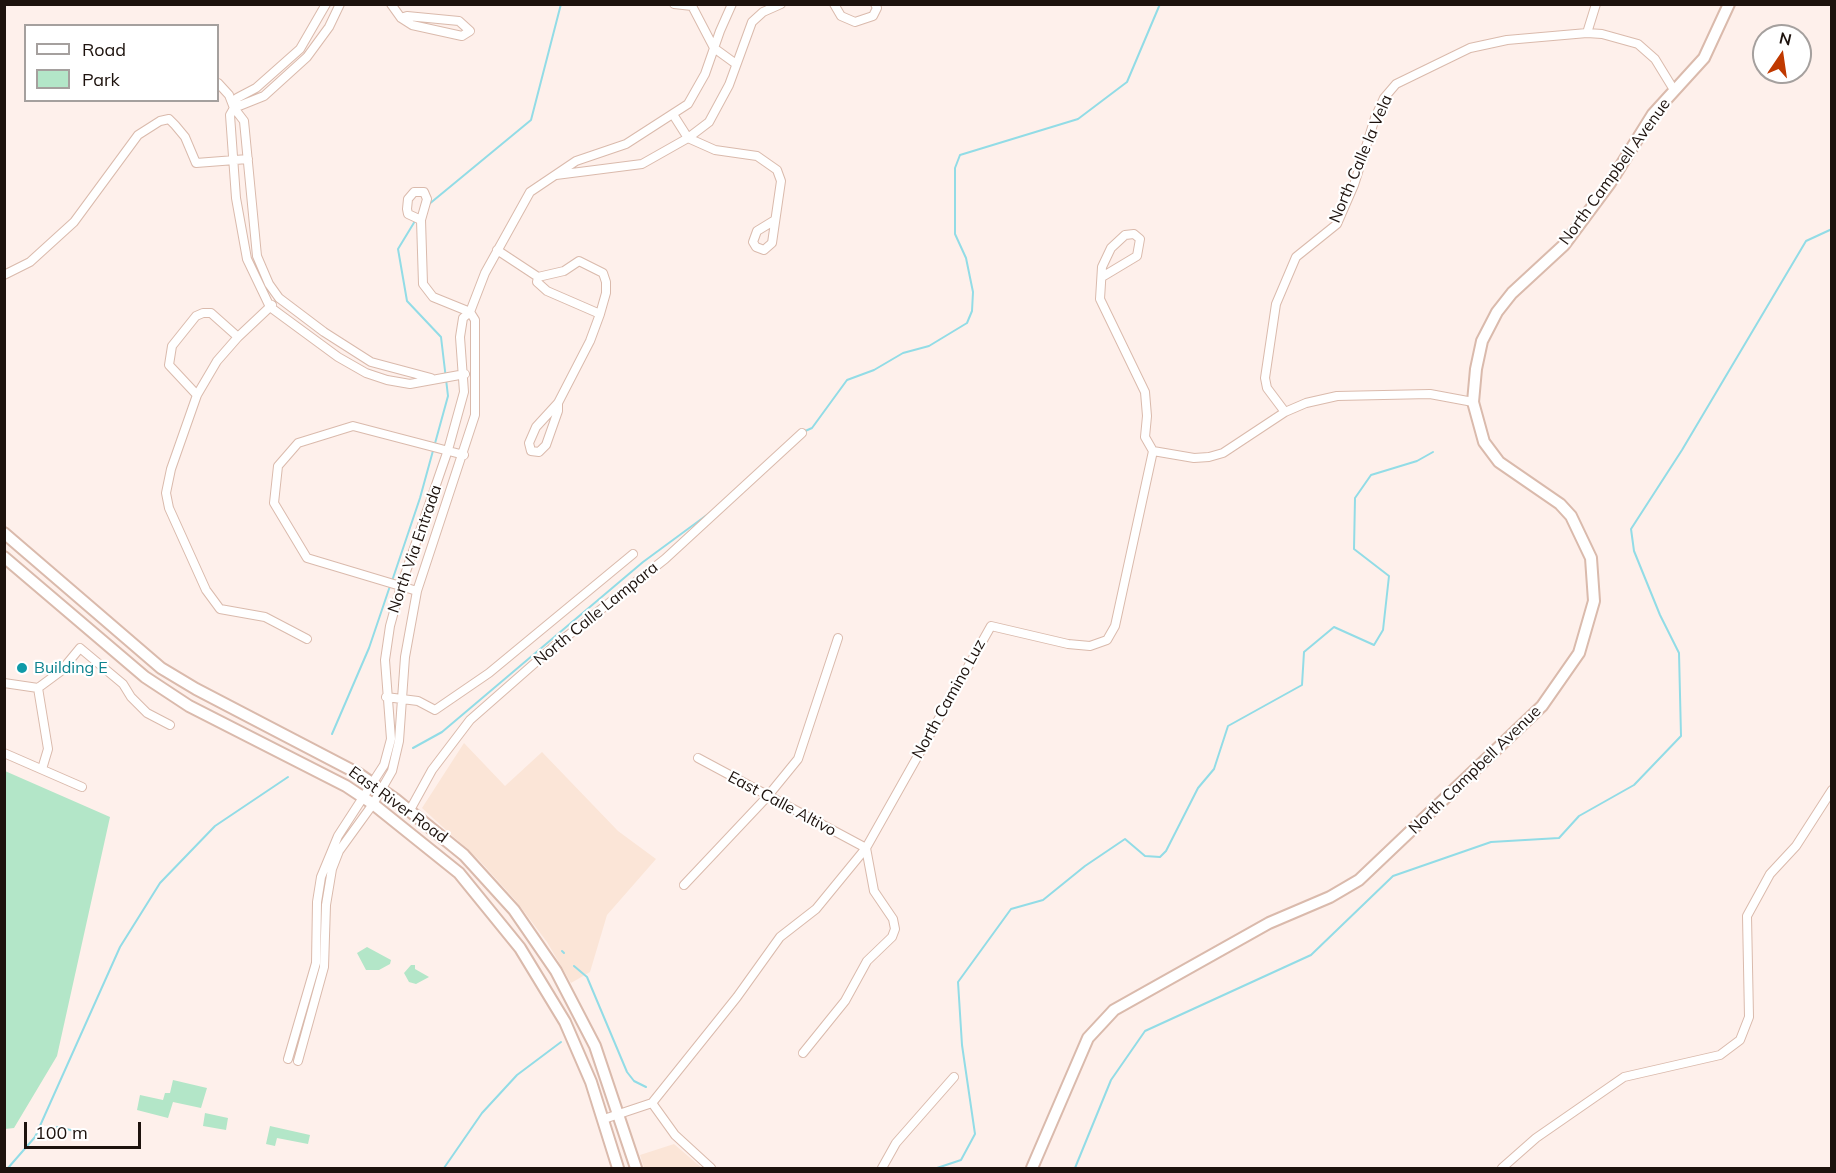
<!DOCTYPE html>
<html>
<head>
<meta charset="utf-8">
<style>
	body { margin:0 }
	#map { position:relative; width:1836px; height:1173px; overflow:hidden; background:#fef0eb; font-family:Mulish,sans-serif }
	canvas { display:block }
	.frame { position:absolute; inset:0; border:6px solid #1d120d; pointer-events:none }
	.legend { position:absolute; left:24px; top:24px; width:195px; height:78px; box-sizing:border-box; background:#fff; border:2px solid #a5a09e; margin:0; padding:8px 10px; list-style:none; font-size:18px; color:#1d120d }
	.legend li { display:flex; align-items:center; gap:12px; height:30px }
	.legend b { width:30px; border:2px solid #a5a09e }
	.north { position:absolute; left:1752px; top:24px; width:60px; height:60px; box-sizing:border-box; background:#fff; border:2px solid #a5a09e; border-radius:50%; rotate:13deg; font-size:16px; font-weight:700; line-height:24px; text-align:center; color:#1d120d }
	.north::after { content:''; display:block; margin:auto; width:21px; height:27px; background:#c03900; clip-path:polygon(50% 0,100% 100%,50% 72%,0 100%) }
	.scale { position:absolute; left:24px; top:1122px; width:117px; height:27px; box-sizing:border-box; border:3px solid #1d120d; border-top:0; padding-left:8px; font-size:18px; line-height:21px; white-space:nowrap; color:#1d120d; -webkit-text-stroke:4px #fff; paint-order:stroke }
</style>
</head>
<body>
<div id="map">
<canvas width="1836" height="1173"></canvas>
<div class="frame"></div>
<ul class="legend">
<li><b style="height:8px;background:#fff"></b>Road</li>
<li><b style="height:16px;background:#b3e6c8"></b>Park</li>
</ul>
<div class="north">N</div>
<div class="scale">100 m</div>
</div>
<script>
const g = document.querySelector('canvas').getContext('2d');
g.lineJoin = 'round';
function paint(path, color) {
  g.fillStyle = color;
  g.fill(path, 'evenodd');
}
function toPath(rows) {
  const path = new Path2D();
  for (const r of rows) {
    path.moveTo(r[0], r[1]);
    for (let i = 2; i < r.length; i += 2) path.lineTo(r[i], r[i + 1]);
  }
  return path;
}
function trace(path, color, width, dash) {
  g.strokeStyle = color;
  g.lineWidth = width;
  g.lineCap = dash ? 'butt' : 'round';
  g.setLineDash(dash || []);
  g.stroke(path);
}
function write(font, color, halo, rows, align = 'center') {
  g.font = font + ' Mulish,sans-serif';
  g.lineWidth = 4.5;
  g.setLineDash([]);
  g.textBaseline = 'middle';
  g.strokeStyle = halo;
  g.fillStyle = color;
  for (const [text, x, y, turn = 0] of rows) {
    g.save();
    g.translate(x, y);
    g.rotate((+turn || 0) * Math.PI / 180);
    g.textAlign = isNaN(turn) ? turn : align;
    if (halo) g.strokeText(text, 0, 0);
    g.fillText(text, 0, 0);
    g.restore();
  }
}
paint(toPath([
	[464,743,505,786,542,752,618,831,656,859,607,915,590,972,571,983,547,942,516,901,479,860,422,808],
	[674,1144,702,1168,644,1168,640,1155]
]), '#fbe5d7');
paint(toPath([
	[5,771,110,817,57,1056,14,1128,5,1129],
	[367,947,391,960,390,964,379,970,366,970,357,953],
	[411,965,415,965,415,969,429,977,416,984,409,982,404,973],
	[173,1080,207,1088,201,1108,173,1102,168,1118,137,1110,140,1095,163,1100,165,1093,170,1093],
	[205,1113,228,1118,226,1130,203,1126],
	[270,1126,310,1135,308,1144,277,1138,275,1146,266,1144]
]), '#b3e6c8');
trace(toPath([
	[428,205,531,120,561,4],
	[803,432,812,428,847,380,874,370,903,353,929,346,967,323,972,311,973,292,966,258,955,234,955,168,960,155,1078,119,1127,82,1160,4],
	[392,581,420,498,448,396,441,337,407,301,398,249,415,221],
	[332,734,369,648,390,586],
	[413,748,442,732,643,562,715,509],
	[562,951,564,953],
	[574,966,587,977,627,1072,634,1081,646,1087],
	[57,1127,75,1131],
	[8,1168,35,1137,120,947,160,883,215,826,288,777],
	[444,1168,482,1113,517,1075,561,1042],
	[937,1168,961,1160,975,1134,962,1045,958,982,1011,909,1043,900,1085,866,1125,839,1145,856,1160,857,1166,851,1198,788,1214,769,1228,726,1302,685,1304,652,1334,627,1374,645,1383,630,1389,576,1354,549,1355,498,1371,475,1417,461,1433,452],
	[1075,1168,1111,1080,1145,1031,1311,955,1393,876,1491,842,1559,838,1579,816,1634,785,1681,736,1679,653,1660,615,1634,551,1631,529,1682,450,1806,241,1832,229]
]), '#92dce6', 2);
const minor = toPath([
	[326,4,300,49,256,88,237,98,234,108,264,96,307,57,329,27,340,4],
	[391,4,401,18,412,25,462,36,470,31,459,21,407,16,401,18],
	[674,4,692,6],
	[691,4,714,48,736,64],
	[834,4,841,16,855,22,873,16,877,8,875,4],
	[1587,33,1596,4],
	[218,83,229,95,234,108],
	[674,116,688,138,715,150,757,156,777,170,781,181,772,243,764,250,756,247,753,242,757,231,775,220],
	[556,175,642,164,688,138,709,122,729,85,752,22,763,12,781,4],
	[421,220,408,214,407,209,408,199,414,192,424,192,427,199,421,220,423,284,433,297,470,312,485,273,530,192,576,161,626,144,688,104,705,74,720,31,732,4],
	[497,250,538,277],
	[4,275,30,262,74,222,138,135,160,121,169,119,175,125,185,137,196,163,248,159],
	[1102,277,1137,256,1140,239,1134,234,1125,235,1111,248,1102,267,1100,299,1145,392,1147,416,1145,437,1153,451],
	[272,305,238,337,217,361,197,395,171,469,166,493,169,508,206,590,220,609,265,617,307,639],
	[431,378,371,362,324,332,279,298,269,284,257,256,244,121,234,108,230,115,236,198,247,259,270,307,338,357,366,373,387,380,410,384,465,374],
	[197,395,169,365,172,346,196,316,203,313,211,313,238,337],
	[558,403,558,411,546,445,539,452,531,451,529,443,536,427,558,403,590,341,600,314,606,293,606,282,603,273,579,261,564,271,538,277,537,282,547,291,600,314],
	[1285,412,1267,388,1265,378,1276,304,1296,257,1337,224,1354,185,1375,118,1384,98,1396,84,1470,48,1507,40,1587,33,1602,34,1638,44,1655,59,1674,90],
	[1153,451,1194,458,1209,457,1223,453,1285,412,1306,403,1337,396,1430,394,1473,402],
	[417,591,307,558,274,503,278,466,298,443,353,426,464,455],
	[4,683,38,688,61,671,80,648,123,684,131,697,147,713,170,725],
	[38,688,48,749,42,769],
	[386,697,418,701,435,710,489,673,633,554],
	[4,753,82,787],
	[698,758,866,848,874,891,893,919,895,929,892,937,867,961,845,1001,803,1053],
	[410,810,432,770,470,720,552,648,665,559,802,433],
	[684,885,767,797,798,759,838,638],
	[288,1059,316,963,317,902,321,877,338,836,384,765,391,739,385,660,390,626,401,586,448,450,464,392,460,337,463,318,470,312,475,320,475,415,417,591,405,657,399,741,392,771,373,804,339,851,332,869,326,905,324,967,298,1061],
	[652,1103,675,1135,711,1168],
	[604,1119,652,1103,737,997,780,937,816,909,866,848,991,626,1068,644,1090,646,1107,640,1115,626,1153,451],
	[882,1168,896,1143,954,1077],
	[1502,1168,1536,1138,1624,1077,1720,1055,1740,1040,1749,1017,1747,916,1770,874,1796,846,1832,790]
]);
const major = toPath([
	[4,533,161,668,196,689,359,774,395,799,464,855,514,910,556,971,595,1046,636,1168],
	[4,557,145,677,189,706,346,786,373,804,459,873,520,948,565,1022,591,1082,618,1168],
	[1032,1168,1088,1038,1114,1010,1269,923,1330,897,1359,880,1542,706,1579,653,1594,601,1591,558,1571,516,1560,504,1499,462,1484,442,1473,402,1476,369,1482,341,1497,312,1512,293,1564,245,1610,183,1653,114,1704,58,1729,4]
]);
trace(minor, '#dabaac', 10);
trace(major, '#dabaac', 14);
trace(minor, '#fff', 8);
trace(major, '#fff', 10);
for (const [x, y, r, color] of [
	[22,668,6,"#0f9aa8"]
]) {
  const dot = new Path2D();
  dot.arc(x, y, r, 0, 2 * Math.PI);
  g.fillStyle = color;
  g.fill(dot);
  trace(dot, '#fff', 2);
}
write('16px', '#1d120d', '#fff', [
	["North Calle la Vela",1361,159,-67],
	["North Campbell Avenue",1615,172,-54],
	["North Via Entrada",415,549,-71],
	["North Calle Lampara",596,614,-39],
	["North Camino Luz",949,699,-61],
	["North Campbell Avenue",1475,770,-44],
	["East Calle Altivo",782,804,28],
	["East River Road",398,805,36]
]);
write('16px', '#0d838f', '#fff', [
	["Building E",34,668]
], 'left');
</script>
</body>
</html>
